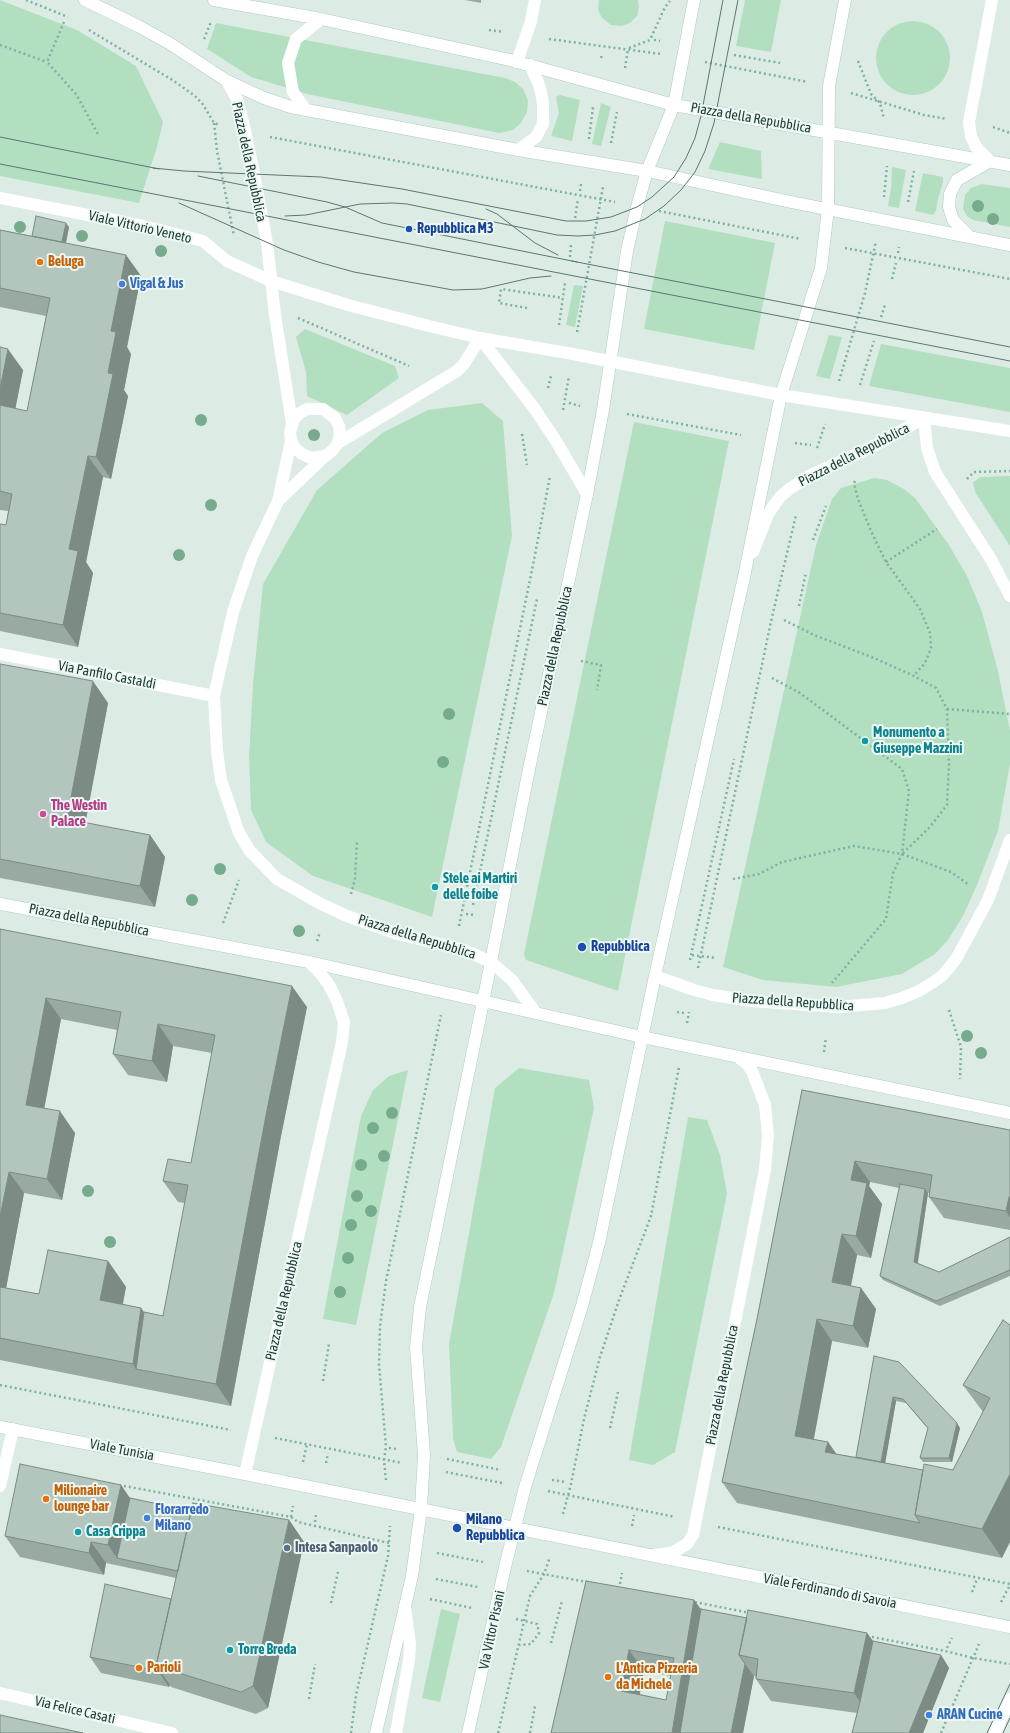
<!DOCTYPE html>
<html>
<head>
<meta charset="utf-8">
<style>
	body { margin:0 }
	canvas { display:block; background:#ddebe5 }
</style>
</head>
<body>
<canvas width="1010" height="1733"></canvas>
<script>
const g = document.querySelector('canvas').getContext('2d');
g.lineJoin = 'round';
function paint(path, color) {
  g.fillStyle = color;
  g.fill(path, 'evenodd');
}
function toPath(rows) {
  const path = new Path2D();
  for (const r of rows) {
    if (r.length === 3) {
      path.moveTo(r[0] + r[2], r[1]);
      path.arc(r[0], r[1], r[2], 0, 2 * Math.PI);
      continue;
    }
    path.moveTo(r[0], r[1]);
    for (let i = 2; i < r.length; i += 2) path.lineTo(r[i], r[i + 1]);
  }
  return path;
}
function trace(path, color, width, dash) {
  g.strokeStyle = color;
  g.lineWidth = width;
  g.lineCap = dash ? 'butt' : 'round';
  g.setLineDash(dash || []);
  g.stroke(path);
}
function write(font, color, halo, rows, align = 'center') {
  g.font = font + ' "Asap Condensed",sans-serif';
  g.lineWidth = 4;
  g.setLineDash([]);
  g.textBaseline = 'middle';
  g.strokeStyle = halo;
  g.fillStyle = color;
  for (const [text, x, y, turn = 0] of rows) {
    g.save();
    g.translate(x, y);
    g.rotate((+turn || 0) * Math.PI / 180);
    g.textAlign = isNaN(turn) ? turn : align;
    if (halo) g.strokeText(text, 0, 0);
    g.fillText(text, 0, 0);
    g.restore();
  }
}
paint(toPath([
	[0,0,77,30,136,66,163,122,157,147,139,203,0,176],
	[599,0,638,0,639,7,637,16,630,23,621,26,611,25,602,18,598,10],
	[745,0,781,0,771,52,736,46],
	[913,58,37],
	[216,23,505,78,515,82,523,89,528,100,527,112,521,123,513,130,499,133,307,94,251,77,207,49],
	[560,95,580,100,572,141,551,136,559,113,556,97],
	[601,103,611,107,601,146,592,144],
	[720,142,761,151,762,179,708,169],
	[892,167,906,170,899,208,888,206,891,188],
	[923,173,943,177,943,182,937,203,936,211,933,215,915,211],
	[982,184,1010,188,1010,227,973,220,967,216,963,209,965,195,971,188],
	[665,221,775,243,754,350,644,329],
	[574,285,583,286,575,327,566,325],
	[305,329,395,366,399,378,347,415,307,396,306,372,296,337],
	[829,335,842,337,830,379,816,376],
	[881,344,1010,368,1010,412,869,386],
	[482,403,503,421,512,536,432,917,313,876,266,842,251,810,249,757,253,684,263,584,317,490,382,433,428,410],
	[634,422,729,441,618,991,526,960,524,954],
	[1010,476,1010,546,975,492,973,482,981,477],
	[874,478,887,480,904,489,915,498,949,545,968,578,982,612,998,671,1010,731,1010,763,998,831,977,885,963,916,948,940,935,954,902,974,836,987,763,980,723,967,816,545,832,499,841,488],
	[519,1068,589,1080,594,1108,554,1293,501,1447,491,1459,457,1452,453,1439,449,1344,495,1088],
	[408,1070,356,1325,323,1319,361,1116,373,1090,389,1076],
	[688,1117,707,1120,720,1155,727,1194,675,1452,653,1465,629,1460],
	[441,1609,460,1614,440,1702,422,1698]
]), '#b3dfc1');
const secondary = toPath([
	[85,0,138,26,169,43,227,81,264,98,291,107,518,150,647,171,791,202,1010,245],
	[214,0,321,19,510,60,674,105,1010,165],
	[970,237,953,220,949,207,950,194,957,180,990,161],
	[0,904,309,962,642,1037,1010,1113],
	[0,1427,245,1474,1010,1627],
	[376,1733,412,1576,421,1509,424,1455,416,1347,420,1307,483,1002,528,774,587,494,603,410,627,251,637,207,647,171,674,105,694,0],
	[468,1733,505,1567,525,1487,582,1306,599,1243,655,976,744,577,781,395,821,268,828,209,829,86,845,0]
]);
trace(secondary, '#afcbc2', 13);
trace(toPath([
	[26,0,68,17],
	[64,22,47,62,76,94,99,136],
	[89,30,174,81,195,96,202,103,214,123,220,125],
	[489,30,504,32],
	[204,39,211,22],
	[549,39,661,54],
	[654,40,660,41],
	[0,45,47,62],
	[629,48,650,40,665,7,670,1],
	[734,55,780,63],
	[601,58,602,55],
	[858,61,871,94,880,103,884,119],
	[705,62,808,82],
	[625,68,628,49],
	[851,93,924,115,947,119],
	[214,123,217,151,234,236],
	[993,127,1010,133],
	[270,137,615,202],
	[589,139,593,107],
	[611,143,617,112],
	[580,191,581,184],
	[884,197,887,166],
	[908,202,914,171],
	[659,211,801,239],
	[575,218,578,199],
	[845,248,1010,279],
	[898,253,899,247],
	[570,257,571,244],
	[892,279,896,263],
	[527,308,499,303,501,289,563,298],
	[881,317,885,305],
	[298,318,409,366],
	[559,325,565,283],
	[577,332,603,187],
	[839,381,865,293,876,241],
	[860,385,874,341],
	[548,388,551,376],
	[569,403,580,406],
	[563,410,569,376],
	[627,414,741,435],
	[522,434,527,465],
	[795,443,811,445],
	[817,448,825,424],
	[967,479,974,472,1010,471],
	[855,481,854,483,858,499,871,531,886,562,920,609,930,633,931,648,925,663,916,673,913,674],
	[813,540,826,506],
	[886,562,937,529],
	[799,606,806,572],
	[784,620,814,635,874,658,912,675,936,688,947,709,949,764,947,805,929,828,902,854],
	[581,661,601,665,597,690],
	[772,678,800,693,902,769,909,791,902,854,893,873,886,919,832,983],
	[947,709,1010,714],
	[733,879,759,874,782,862,854,846,902,854,951,872,969,885],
	[351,894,355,879,357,841],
	[473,905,537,599],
	[466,914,475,915],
	[223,923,239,880],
	[459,926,533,565,550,476],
	[317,941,320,932],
	[692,955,716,958],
	[690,960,734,759],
	[698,968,772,617,796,515],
	[949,1010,961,1047,960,1079],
	[677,1012,685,1013],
	[687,1023,689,1012],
	[824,1052,826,1037],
	[323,1381,329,1344],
	[0,1385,231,1430],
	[610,1428,618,1392],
	[275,1438,402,1463],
	[389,1448,397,1449],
	[447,1459,501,1470],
	[303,1462,307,1444],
	[326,1463,328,1453],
	[446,1472,502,1483],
	[386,1480,384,1460,386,1447,379,1364,380,1326,386,1281,441,1015],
	[552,1480,565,1482],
	[119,1485,291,1517,298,1522,389,1543],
	[548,1491,675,1517],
	[563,1514,571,1484,584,1419,600,1357,619,1300,651,1216,679,1067],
	[291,1517,293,1506],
	[315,1522,316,1515],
	[632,1526,634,1515],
	[718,1527,1010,1584],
	[437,1553,483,1562],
	[527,1571,587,1582],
	[436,1579,478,1587],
	[620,1584,622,1573],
	[972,1592,977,1579],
	[430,1599,472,1608],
	[695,1602,750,1613],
	[1001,1602,1010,1585],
	[331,1603,338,1572],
	[516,1619,537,1624,539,1633,531,1644,519,1645],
	[867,1636,945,1651,973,1658,1010,1664],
	[551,1643,562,1601],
	[947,1648,952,1638],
	[309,1699,315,1664],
	[351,1733,356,1695,388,1556,390,1526],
	[498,1733,530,1596,544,1574,550,1557],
	[530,1733,535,1706],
	[941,1733,979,1644]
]), '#7ab2a2', 2.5, [2, 3]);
trace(toPath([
	[306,110,293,92,288,63,296,39,321,19],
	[518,150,536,137,543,124,543,104,541,92,538,82,530,65],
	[396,1733,409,1660,410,1644,405,1607]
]), '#fff', 12);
trace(toPath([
	[517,62,531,21,535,0],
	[227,81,237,99,245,130,254,174,267,243,275,315,292,423],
	[990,161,976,147,971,136,969,122,992,0],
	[0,198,144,226,203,241,227,261,271,281,348,305,429,326,480,338,573,354,781,395,1010,431],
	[480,338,534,408,556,441,587,494],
	[924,418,927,448,935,472,992,561,1010,596],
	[291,441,278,501,252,556,233,612,214,696,217,751,221,780,239,833,250,851,277,879,321,904,347,916,398,934,464,950,491,962,512,980,535,1012],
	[338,443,457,371,464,364,480,338],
	[278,501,325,456,332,451,338,443,340,435,339,426,335,418,323,409,307,409,300,413,294,419,290,432,291,441,295,448,302,454,311,458,325,456],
	[753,552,768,514,780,497,788,490,807,477,874,446,924,418],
	[0,654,214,696],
	[655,976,694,990,713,995,751,1001,839,1007,885,1003,902,998,919,991,935,981,943,975,956,959,988,900,1010,840],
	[245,1474,342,1042,344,1022,337,1001,329,985,320,973,309,962],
	[0,1486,13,1429],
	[655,1555,670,1553,675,1551,687,1544,693,1535,765,1170,768,1135,765,1105,752,1071,747,1064,738,1057],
	[0,1693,172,1733],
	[995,1733,1010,1699]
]), '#fff', 12);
trace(secondary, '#fff', 12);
trace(toPath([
	[0,137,159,169],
	[0,164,1010,361],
	[153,168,184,171,321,177,402,189,566,221,586,221,611,217,637,207,652,197,674,177,686,158,695,138,701,116,723,0],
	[198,176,327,202,345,207,382,223,577,262],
	[179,203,284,250,318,262,354,272,453,290,482,289,530,278,551,276],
	[486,209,497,214,535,243,558,255],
	[285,216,306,215,360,204,393,203,407,204,557,235,578,236,595,235,615,231,645,219,664,206,681,190,695,172,705,151,714,123,738,0],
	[572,261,1010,347],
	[987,1733,1010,1684],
	[1003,1733,1010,1718]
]), '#577870', 1);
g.fillStyle = '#77ab8e';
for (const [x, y] of [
	[978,206],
	[993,219],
	[20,227],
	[82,236],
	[161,251],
	[201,420],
	[314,435],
	[211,505],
	[179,555],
	[449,714],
	[443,762],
	[220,869],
	[192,900],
	[299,931],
	[967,1036],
	[981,1053],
	[392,1113],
	[373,1128],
	[384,1156],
	[361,1165],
	[88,1191],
	[357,1196],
	[371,1211],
	[351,1225],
	[110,1242],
	[348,1258],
	[340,1292]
]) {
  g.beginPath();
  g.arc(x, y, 6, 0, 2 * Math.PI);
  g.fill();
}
paint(toPath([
	[465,0,481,0,481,3],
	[69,227,66,243,126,255,141,276,127,347,131,354,124,390,128,396,111,479,103,477,86,562,93,573,78,647,0,631,0,524,6,525,8,511,0,510,0,347,23,370,15,409,27,411,46,316,0,307,0,230,32,236],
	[0,664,108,703,85,823,150,835,165,857,155,907,0,878],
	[0,929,307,1007,281,1136,231,1406,0,1360],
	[61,1019,117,1030,113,1054,128,1075,167,1082,173,1046,212,1053,191,1163,163,1181,178,1202,185,1203,163,1316,144,1312,141,1308,123,1304,126,1287,108,1261,39,1294,6,1288,24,1193,62,1200,75,1133,44,1108],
	[802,1090,1010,1130,1010,1230,944,1218,929,1197,929,1193,928,1193,918,1263,939,1272,1010,1237,1010,1276,940,1306,883,1280,880,1276,899,1188,870,1182,869,1186,882,1204,871,1258,857,1255,851,1286,861,1288,876,1309,868,1348,832,1341,814,1439,828,1442,836,1454,856,1457,874,1356,960,1428,952,1462,923,1462,920,1458,928,1429,906,1403,896,1401,885,1463,923,1470,953,1470,983,1412,963,1385,1003,1320,1002,1558,737,1503,722,1482,757,1319],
	[121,1485,130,1498,191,1511,289,1520,304,1542,268,1708,256,1714,171,1687,170,1685,169,1687,101,1673,90,1657,171,1599,176,1578,106,1563,104,1575,20,1557,5,1536],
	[586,1581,694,1600,701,1609,747,1618,867,1633,873,1641,941,1655,949,1668,923,1733,852,1733,857,1713,771,1701,756,1679,756,1677,754,1676,743,1733,551,1733],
	[644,1671,670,1676,666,1700,640,1694]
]), '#99aaa3');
paint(toPath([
	[66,223,69,227,65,247,62,243],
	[126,255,141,276,127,347,131,354,124,390,128,396,111,479,96,457,108,373,111,331],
	[8,349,23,370,12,426,0,409,0,389],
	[88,456,103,477,86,562,93,573,78,647,63,625,69,549],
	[93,681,108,703,82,841,67,819],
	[150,835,165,857,155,907,140,886],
	[292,986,307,1007,281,1136,231,1406,216,1384,266,1115],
	[46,998,61,1019,41,1126,26,1105],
	[158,1024,173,1046,167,1082,152,1061],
	[60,1111,75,1133,62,1200,47,1179],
	[855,1161,870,1182,869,1186,882,1204,871,1258,856,1236,851,1180],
	[9,1172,24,1193,2,1310,0,1308,0,1217],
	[925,1189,928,1193,917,1266,914,1262],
	[1009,1197,1010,1199,1010,1217,1006,1211],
	[842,1234,857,1255,847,1304,832,1282],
	[108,1261,126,1287,118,1326,100,1300],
	[861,1288,876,1309,868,1348,853,1326],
	[141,1308,159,1334,136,1369,133,1364],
	[817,1319,832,1341,810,1458,795,1436],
	[893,1397,896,1401,882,1481,879,1476],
	[957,1423,960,1428,952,1462,949,1458],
	[828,1442,843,1463,825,1452],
	[1010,1474,1010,1542,1002,1558,982,1529],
	[121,1485,136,1507,117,1558,108,1545],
	[289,1520,304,1542,268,1708,253,1686],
	[91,1542,106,1563,104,1575,89,1553],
	[694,1600,709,1621,691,1733,672,1733],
	[867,1633,882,1654,869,1715,854,1693],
	[629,1650,644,1671,636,1712,621,1691],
	[941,1655,949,1668,923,1733,909,1733],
	[745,1664,754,1676,743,1733,731,1733],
	[159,1669,170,1685,169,1687,158,1671]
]), '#7d8b85');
const building = toPath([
	[36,216,66,223,62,242,32,236,36,216],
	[0,230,126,255,111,331,116,332,108,373,113,374,96,457,88,456,69,549,78,551,63,625,0,613,0,524,6,525,12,494,0,491,0,405,27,411,50,298,0,288,0,230],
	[0,347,8,349,0,389,0,347],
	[0,664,93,681,67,819,150,835,140,886,0,859,0,664],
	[0,929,292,986,266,1115,216,1384,136,1369,144,1312,163,1316,188,1185,163,1181,168,1159,191,1163,215,1035,158,1024,152,1061,113,1054,121,1012,46,998,26,1105,60,1111,47,1179,9,1172,0,1217,0,929],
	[802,1090,1010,1130,1010,1197,1009,1197,1006,1211,929,1197,932,1175,855,1161,851,1180,867,1183,856,1236,842,1234,832,1282,861,1288,853,1326,817,1319,795,1436,828,1442,825,1452,923,1470,915,1515,920,1523,722,1482,757,1319,802,1090],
	[900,1184,925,1189,914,1262,939,1272,1010,1237,1010,1270,936,1301,880,1276,900,1184],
	[48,1250,108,1261,100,1300,141,1308,133,1364,0,1338,0,1287,39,1294,48,1250],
	[1003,1320,1010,1325,1010,1474,982,1529,915,1515,924,1464,953,1470,990,1398,963,1385,1003,1320],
	[874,1356,899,1362,957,1423,949,1458,920,1458,928,1428,903,1399,893,1397,881,1462,856,1457,874,1356],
	[20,1464,121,1485,108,1545,91,1542,89,1553,5,1536,20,1464],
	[130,1498,191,1511,178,1571,117,1558,130,1498],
	[193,1503,289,1520,253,1686,241,1692,156,1666,193,1503],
	[586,1581,694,1600,672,1733,551,1733,586,1581],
	[629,1650,674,1658,666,1700,621,1691,629,1650],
	[105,1584,171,1599,156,1666,159,1669,158,1671,90,1657,105,1584],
	[701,1609,747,1618,739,1655,745,1664,731,1733,680,1733,701,1609],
	[748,1610,867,1633,854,1693,756,1679,758,1659,739,1655,748,1610],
	[873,1641,941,1655,909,1733,852,1733,860,1702,873,1641],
	[0,1715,83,1733,0,1733,0,1715]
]);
paint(building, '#b2c6be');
trace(building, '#7d8b85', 1);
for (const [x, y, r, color] of [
	[409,229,4,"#1a4fb4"],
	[40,262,4,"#e8710a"],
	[122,284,4,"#3f7fe0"],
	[865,741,4,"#0f9aa8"],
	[43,814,4,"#d1479c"],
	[435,887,4,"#0f9aa8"],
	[582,947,5,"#1a4fb4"],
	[46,1499,4,"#e8710a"],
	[147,1518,4,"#3f7fe0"],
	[457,1528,5,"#1a4fb4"],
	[78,1532,4,"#0f9aa8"],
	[287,1548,4,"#5c6f8a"],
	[230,1650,4,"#0f9aa8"],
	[139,1668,4,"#e8710a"],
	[608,1677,4,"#e8710a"],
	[929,1715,4,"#3f7fe0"]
]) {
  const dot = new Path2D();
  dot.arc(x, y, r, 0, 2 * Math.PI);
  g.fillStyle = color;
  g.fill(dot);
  trace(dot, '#edf7f3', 1.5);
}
write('14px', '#1d3b34', '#edf7f3', [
	["Piazza della Repubblica",751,118,10],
	["Piazza della Repubblica",249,162,78],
	["Viale Vittorio Veneto",140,227,13],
	["Piazza della Repubblica",854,455,-27],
	["Piazza della Repubblica",555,646,-78],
	["Via Panfilo Castaldi",107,675,11],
	["Piazza della Repubblica",89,920,11],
	["Piazza della Repubblica",417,937,17],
	["Piazza della Repubblica",793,1002,4],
	["Piazza della Repubblica",284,1301,-77],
	["Piazza della Repubblica",722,1385,-79],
	["Viale Tunisia",122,1450,11],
	["Viale Ferdinando di Savoia",830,1591,11],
	["Via Vittor Pisani",492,1630,-78],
	["Via Felice Casati",75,1710,13]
]);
write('bold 14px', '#164399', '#edf7f3', [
	["Repubblica M3",417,229],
	["Repubblica",591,947],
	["Milano",466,1520],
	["Repubblica",466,1536]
], 'left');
write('bold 14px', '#c56008', '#edf7f3', [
	["Beluga",48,262],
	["Milionaire",54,1491],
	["lounge bar",54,1507],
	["Parioli",147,1668],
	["L'Antica Pizzeria",616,1669],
	["da Michele",616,1685]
], 'left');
write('bold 14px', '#366cbe', '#edf7f3', [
	["Vigal & Jus",130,284],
	["Florarredo",155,1510],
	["Milano",155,1526],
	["ARAN Cucine",937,1715]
], 'left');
write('bold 14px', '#0d838f', '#edf7f3', [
	["Monumento a",873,733],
	["Giuseppe Mazzini",873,749],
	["Stele ai Martiri",443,879],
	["delle foibe",443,895],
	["Casa Crippa",86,1532],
	["Torre Breda",238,1650]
], 'left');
write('bold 14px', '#b23c85', '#edf7f3', [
	["The Westin",51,806],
	["Palace",51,822]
], 'left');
write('bold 14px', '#4e5e75', '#edf7f3', [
	["Intesa Sanpaolo",295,1548]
], 'left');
</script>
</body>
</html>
